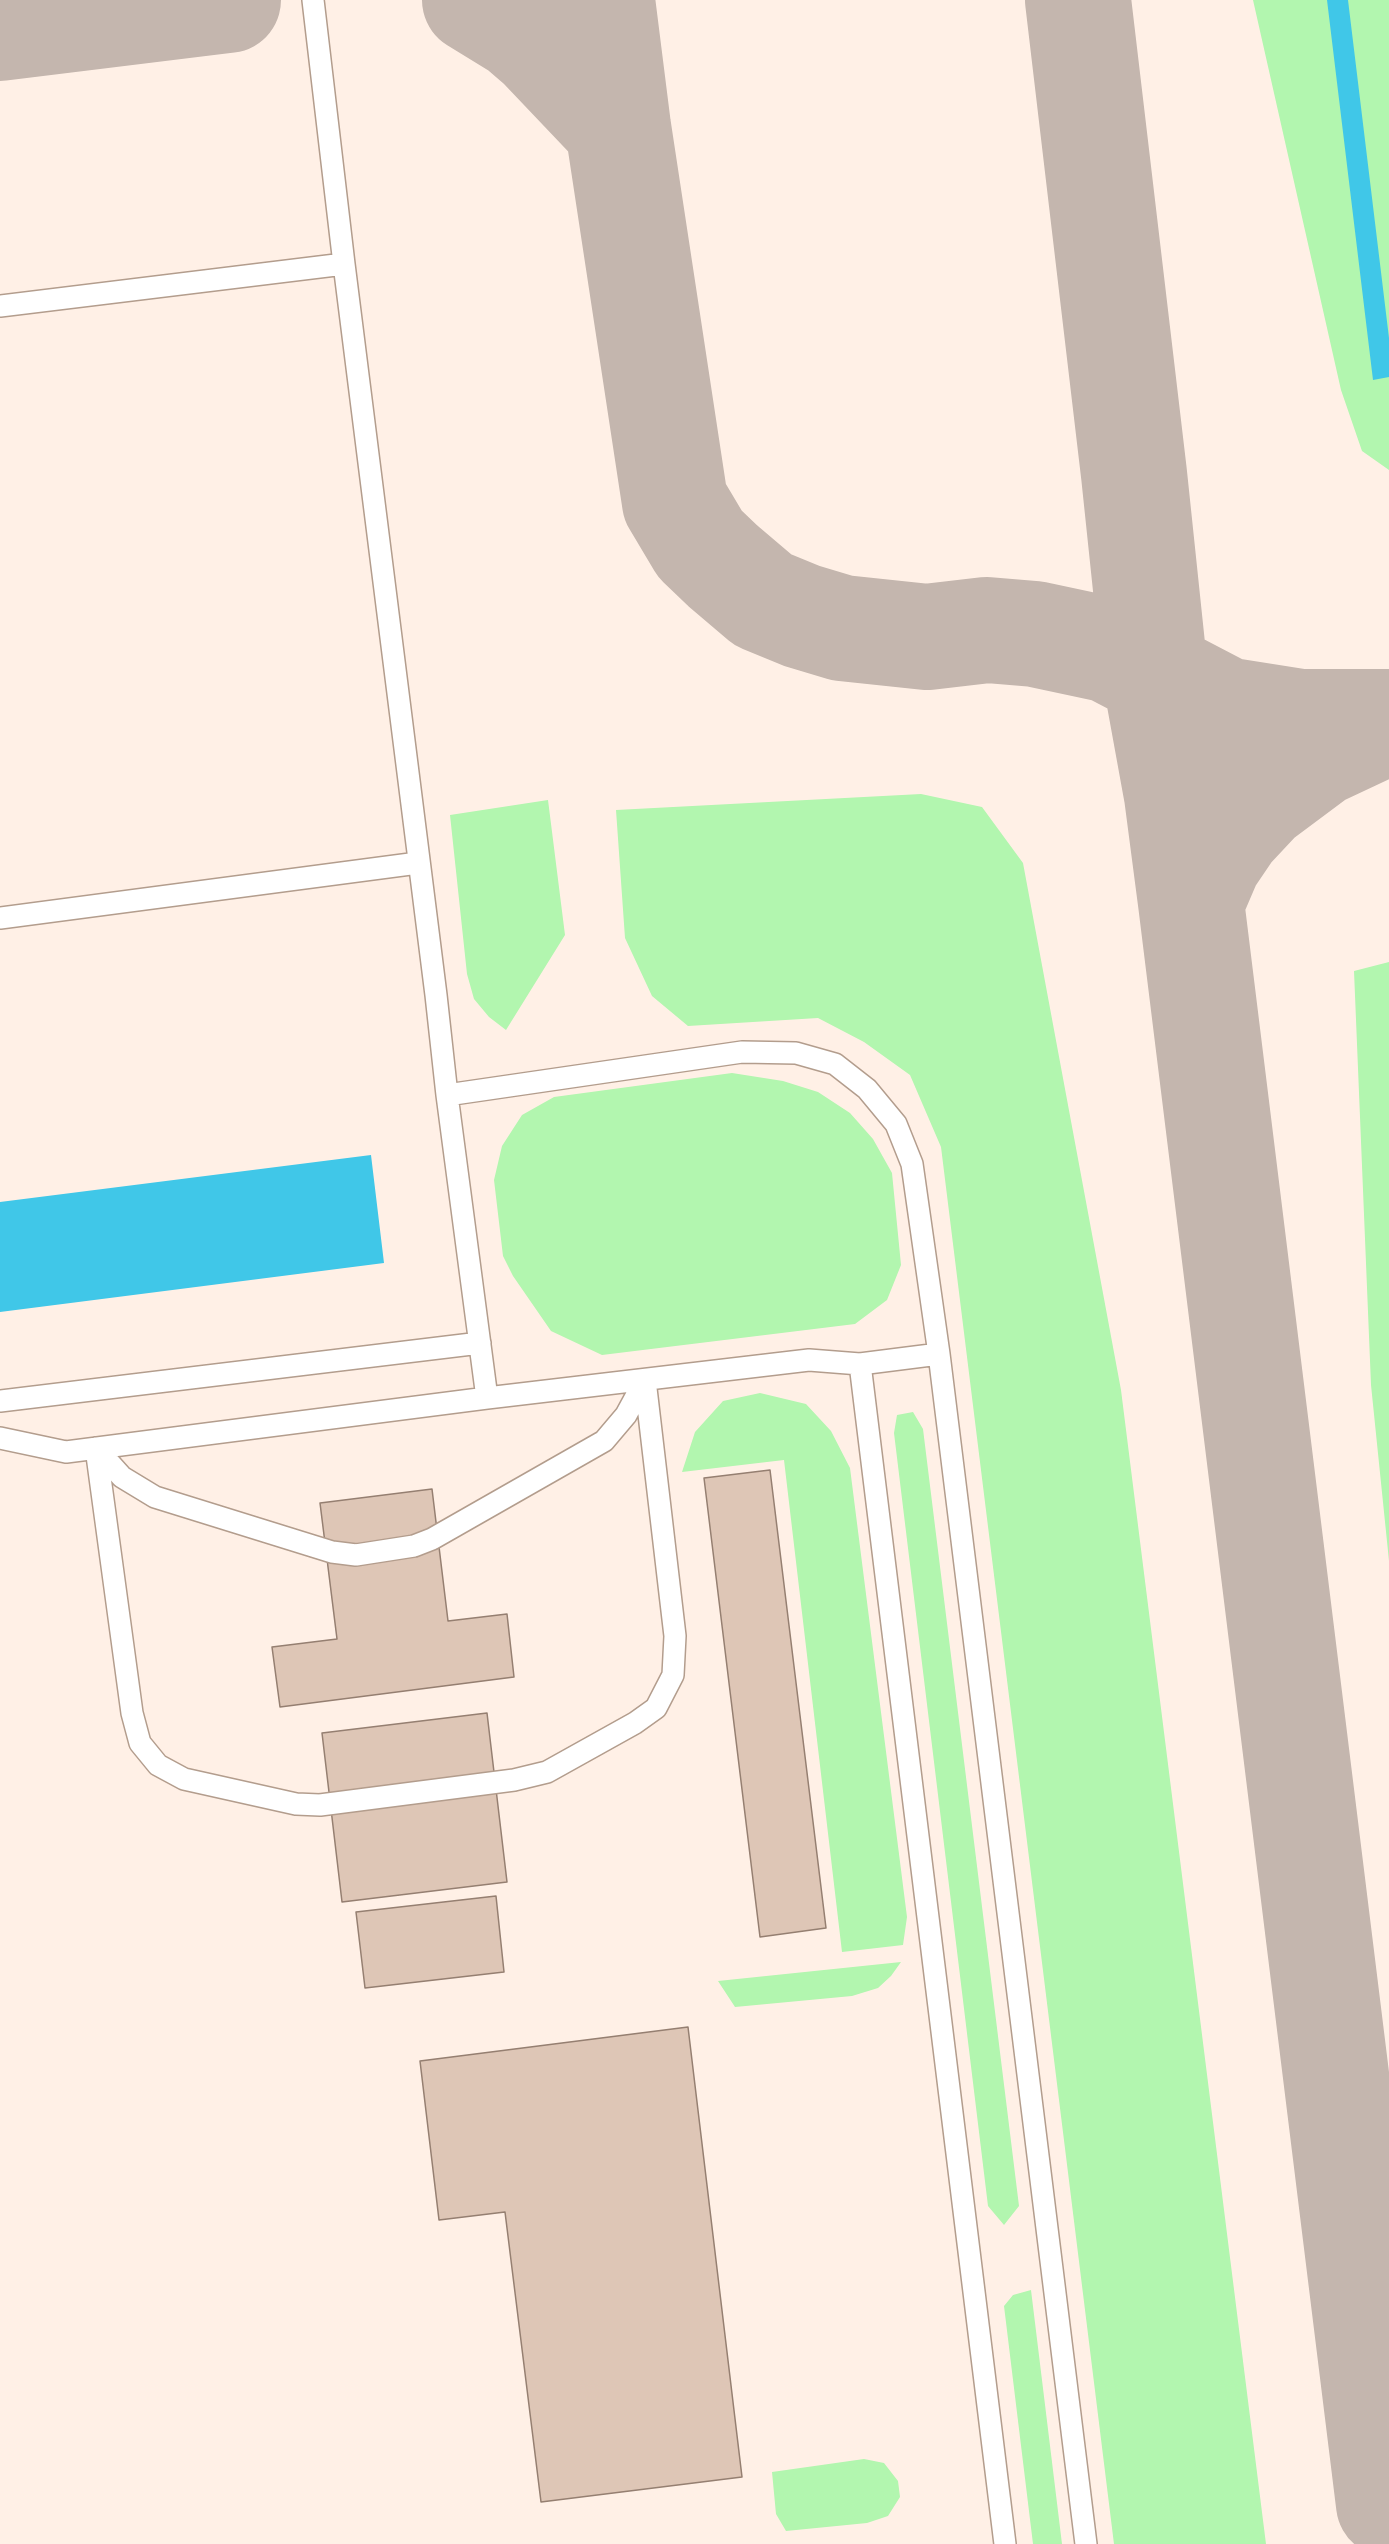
<!DOCTYPE html>
<html>
<head>
<meta charset="utf-8">
<style>
	body { margin:0 }
	canvas { display:block; background:#fff0e6 }
</style>
</head>
<body>
<canvas width="1389" height="2544"></canvas>
<script>
const g = document.querySelector('canvas').getContext('2d');
g.lineJoin = 'round';
function paint(path, color) {
  g.fillStyle = color;
  g.fill(path, 'evenodd');
}
function toPath(rows) {
  const path = new Path2D();
  for (const r of rows) {
    path.moveTo(r[0], r[1]);
    for (let i = 2; i < r.length; i += 2) path.lineTo(r[i], r[i + 1]);
  }
  return path;
}
function trace(path, color, width, dash) {
  g.strokeStyle = color;
  g.lineWidth = width;
  g.lineCap = dash ? 'butt' : 'round';
  g.setLineDash(dash || []);
  g.stroke(path);
}
paint(toPath([
	[1253,0,1389,0,1389,470,1362,451,1341,390],
	[921,794,982,807,1023,863,1121,1390,1266,2544,1114,2544,941,1147,910,1075,864,1042,818,1018,688,1026,652,996,625,938,616,810],
	[548,800,565,935,506,1030,489,1017,474,999,467,974,450,815],
	[1389,962,1389,1561,1371,1385,1354,971],
	[732,1073,783,1081,818,1092,850,1113,873,1139,892,1173,901,1265,887,1300,855,1324,602,1355,551,1331,513,1276,503,1256,494,1180,502,1146,522,1115,554,1097],
	[760,1393,806,1404,831,1431,850,1468,907,1917,903,1945,842,1952,784,1460,682,1472,695,1432,723,1401],
	[913,1412,923,1429,1019,2206,1004,2225,988,2206,894,1433,897,1415],
	[901,1962,891,1976,878,1988,852,1996,735,2007,718,1981],
	[1031,2290,1062,2544,1033,2544,1004,2306,1013,2295],
	[864,2459,884,2463,898,2481,900,2497,888,2516,867,2523,786,2531,776,2514,772,2472]
]), '#b2f6af');
paint(toPath([
	[1327,0,1348,0,1389,338,1389,377,1373,380],
	[371,1155,384,1263,0,1312,0,1202]
]), '#40c7e8');
trace(toPath([
	[475,0,519,27,541,46,618,127],
	[602,0,618,127,675,502,700,544,723,566,763,600,802,616,842,628,927,637,987,630,1035,634,1110,650,1225,710,1301,722,1389,722],
	[1078,0,1134,474,1155,674,1177,795,1191,902,1389,2504],
	[0,28,228,0],
	[1191,902,1209,860,1230,829,1259,798,1318,754,1386,722]
]), '#c4b6ae', 106);
const building = toPath([
	[770,1470,826,1928,760,1937,704,1478,770,1470],
	[432,1489,448,1621,507,1614,514,1677,280,1707,272,1647,337,1639,320,1503,432,1489],
	[487,1713,507,1882,342,1902,322,1733,487,1713],
	[496,1896,504,1972,365,1988,356,1912,496,1896],
	[688,2027,742,2477,541,2502,505,2212,439,2220,420,2061,688,2027]
]);
paint(building, '#dec6b6');
trace(building, '#957f71', 1.5);
const lane = toPath([
	[313,0,344,264,436,995,447,1095,487,1398],
	[0,306,344,264],
	[0,918,418,863],
	[447,1095,742,1052,796,1053,835,1064,867,1089,896,1124,912,1164,939,1354,1086,2544],
	[860,1364,1005,2544],
	[0,1401,480,1343],
	[0,1438,66,1452,487,1398,809,1360,860,1364,939,1354],
	[96,1448,132,1713,140,1743,158,1765,184,1779,296,1804,320,1805,514,1780,547,1772,635,1723,656,1708,673,1675,675,1636,645,1380],
	[96,1448,122,1477,155,1497,332,1552,356,1555,414,1546,432,1539,604,1441,626,1415,645,1380]
]);
trace(lane, '#b39d8d', 24);
trace(lane, '#fff', 21);
</script>
</body>
</html>
